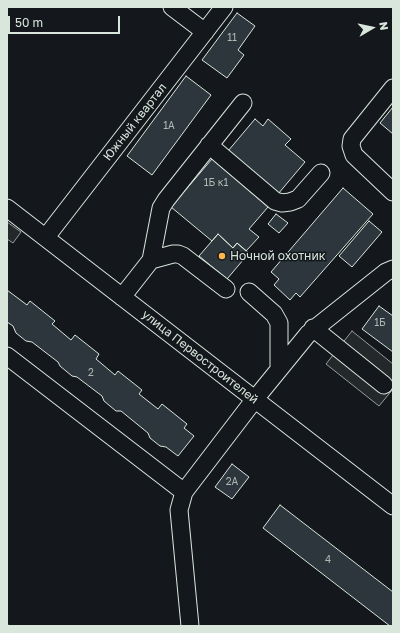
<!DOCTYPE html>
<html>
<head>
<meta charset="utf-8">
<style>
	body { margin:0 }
	#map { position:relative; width:400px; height:633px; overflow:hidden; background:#14181c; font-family:"Golos Text",sans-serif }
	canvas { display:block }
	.frame { position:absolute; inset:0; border:8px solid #d8e6dc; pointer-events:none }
	.north { position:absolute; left:352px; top:8px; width:40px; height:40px; -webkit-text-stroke:3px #14181c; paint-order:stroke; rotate:81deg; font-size:11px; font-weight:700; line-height:16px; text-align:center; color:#d8e6dc }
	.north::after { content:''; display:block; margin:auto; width:14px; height:18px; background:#d8e6dc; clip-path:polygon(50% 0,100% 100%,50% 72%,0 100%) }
	.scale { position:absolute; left:8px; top:16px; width:112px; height:18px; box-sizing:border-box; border:2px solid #d8e6dc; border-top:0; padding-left:5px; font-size:12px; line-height:14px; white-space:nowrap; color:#d8e6dc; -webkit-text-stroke:3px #14181c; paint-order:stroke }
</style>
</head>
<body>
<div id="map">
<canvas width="400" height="633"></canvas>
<div class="frame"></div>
<div class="north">N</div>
<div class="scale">50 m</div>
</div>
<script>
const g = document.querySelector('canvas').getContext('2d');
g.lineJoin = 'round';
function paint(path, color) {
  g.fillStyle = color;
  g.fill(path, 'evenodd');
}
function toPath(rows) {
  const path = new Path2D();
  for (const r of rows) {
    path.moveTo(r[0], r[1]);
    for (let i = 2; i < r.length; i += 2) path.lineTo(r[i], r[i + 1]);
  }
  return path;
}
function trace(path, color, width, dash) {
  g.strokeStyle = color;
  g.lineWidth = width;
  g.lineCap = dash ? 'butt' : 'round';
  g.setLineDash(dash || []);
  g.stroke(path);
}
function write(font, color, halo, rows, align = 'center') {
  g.font = font + ' "Golos Text",sans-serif';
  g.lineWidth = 3;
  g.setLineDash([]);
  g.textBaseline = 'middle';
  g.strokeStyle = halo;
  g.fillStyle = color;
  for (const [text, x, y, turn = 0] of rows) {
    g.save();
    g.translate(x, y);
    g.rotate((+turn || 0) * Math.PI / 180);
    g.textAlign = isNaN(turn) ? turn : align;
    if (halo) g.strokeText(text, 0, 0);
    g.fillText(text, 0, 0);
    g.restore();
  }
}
const parking = toPath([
	[7,222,21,232,13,243,7,239,7,222],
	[352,331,393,364,393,389,379,406,326,364,352,331]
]);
paint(parking, '#24282b');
trace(parking, '#939e99', 1);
const building = toPath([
	[237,13,255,26,238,50,244,55,227,78,202,60,237,13],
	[186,76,211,95,152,175,127,156,186,76],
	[393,107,393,134,380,123,393,107],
	[255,119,263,126,268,119,291,139,285,145,305,162,278,194,228,151,255,119],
	[212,159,268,207,249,229,259,237,246,251,237,243,233,248,218,234,212,241,171,207,212,159],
	[343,188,373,214,300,297,296,293,290,300,274,285,279,279,271,272,343,188],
	[276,214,288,223,279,233,268,224,276,214],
	[369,221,382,232,352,267,339,256,369,221],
	[218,234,233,248,237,243,249,253,227,279,199,256,218,234],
	[7,290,27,305,30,301,55,321,52,324,71,340,75,335,99,354,96,359,115,375,118,371,142,390,139,394,158,409,162,404,187,424,184,428,194,436,178,456,166,447,160,446,150,438,148,433,121,411,116,411,104,401,102,396,77,377,72,376,60,366,58,362,32,342,26,341,16,333,13,326,7,322,7,290],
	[379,306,393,316,393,352,362,329,379,306],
	[232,464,249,477,232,499,215,487,232,464],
	[280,505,393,592,393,626,390,626,263,528,280,505]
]);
paint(building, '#2c363c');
trace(building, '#d8e6dc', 1);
const minor = toPath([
	[172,7,205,32],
	[393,88,352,139,351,146,354,155,393,192],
	[209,145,275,201,282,203,290,202,298,199,321,173],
	[7,208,393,506],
	[46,237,224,7],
	[151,260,173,254,178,254,183,256,226,289],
	[249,292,274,314,279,323,279,369],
	[122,297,151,260,161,208,166,200,243,103],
	[313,328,384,385],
	[7,356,184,492],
	[190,626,179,510,184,492,255,399,308,334,386,272,393,269]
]);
trace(minor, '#d8e6dc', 19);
trace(minor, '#14181c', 17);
trace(toPath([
	[7,625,12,626]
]), '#d8e6dc', 1, [5, 2]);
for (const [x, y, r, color] of [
	[222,256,4,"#ffb74d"]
]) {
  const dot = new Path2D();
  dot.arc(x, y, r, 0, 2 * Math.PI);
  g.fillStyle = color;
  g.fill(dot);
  trace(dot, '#14181c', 1.5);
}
write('10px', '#adbab4', null, [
	["11",232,38],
	["1А",169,126],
	["1Б к1",216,183],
	["1Б",380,323],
	["2",91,373],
	["2А",232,482],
	["4",328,560]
]);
write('12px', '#d8e6dc', '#14181c', [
	["Южный квартал",135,122,-52],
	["улица Первостроителей",200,357,38]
]);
write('12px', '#d8e6dc', '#14181c', [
	["Ночной охотник",230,256]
], 'left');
</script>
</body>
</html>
